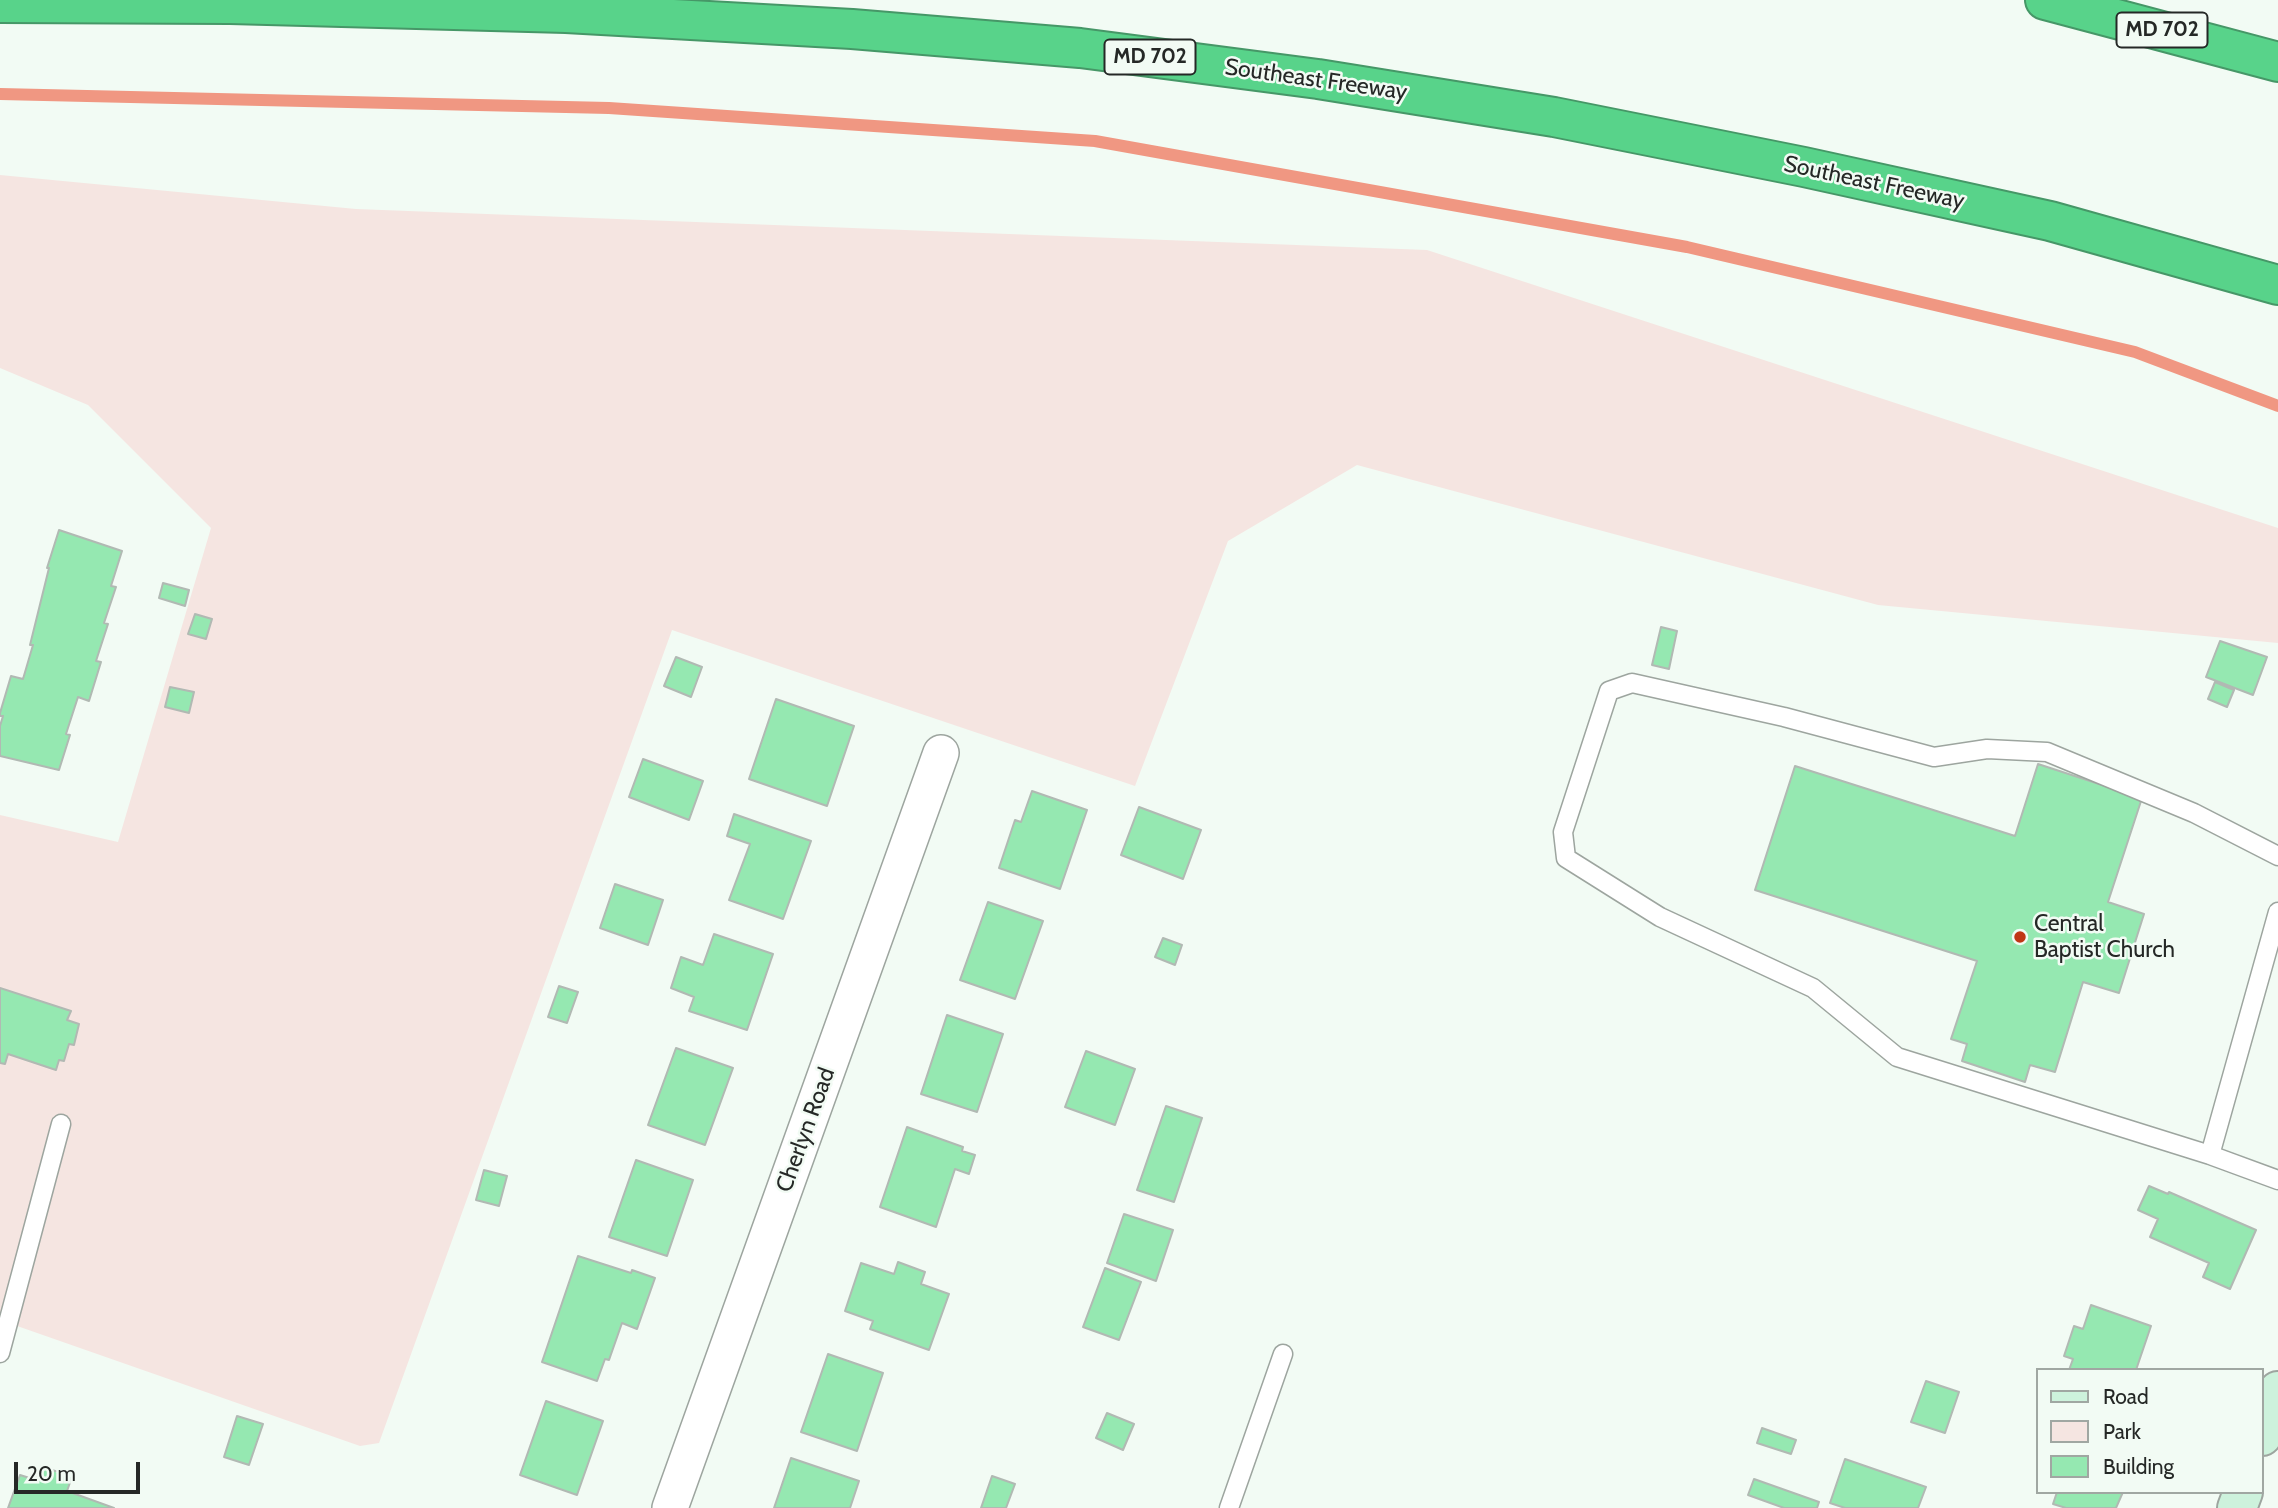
<!DOCTYPE html>
<html>
<head>
<meta charset="utf-8">
<style>
	body { margin:0 }
	#map { position:relative; width:2278px; height:1508px; overflow:hidden; background:#f2fbf4; font-family:Cabin,sans-serif }
	canvas { display:block }
	.legend { position:absolute; left:2036px; top:1368px; width:228px; height:126px; box-sizing:border-box; background:#f2fbf4; border:2px solid #a0a7a2; margin:0; padding:9px 12px; list-style:none; font-size:21px; color:#252826 }
	.legend li { display:flex; align-items:center; gap:14px; height:35px }
	.legend b { width:35px; border:2px solid #a0a7a2 }
	.scale { position:absolute; left:14px; top:1462px; width:126px; height:32px; box-sizing:border-box; border:4px solid #252826; border-top:0; padding-left:9px; font-size:21px; line-height:24px; white-space:nowrap; color:#252826; -webkit-text-stroke:5px #f2fbf4; paint-order:stroke }
</style>
</head>
<body>
<div id="map">
<canvas width="2278" height="1508"></canvas>
<ul class="legend">
<li><b style="height:9px;background:#cdf2dc"></b>Road</li>
<li><b style="height:19px;background:#f5e5e1"></b>Park</li>
<li><b style="height:19px;background:#95e8b1"></b>Building</li>
</ul>
<div class="scale">20 m</div>
</div>
<script>
const g = document.querySelector('canvas').getContext('2d');
g.lineJoin = 'round';
function paint(path, color) {
  g.fillStyle = color;
  g.fill(path, 'evenodd');
}
function toPath(rows) {
  const path = new Path2D();
  for (const r of rows) {
    path.moveTo(r[0], r[1]);
    for (let i = 2; i < r.length; i += 2) path.lineTo(r[i], r[i + 1]);
  }
  return path;
}
function trace(path, color, width, dash) {
  g.strokeStyle = color;
  g.lineWidth = width;
  g.lineCap = dash ? 'butt' : 'round';
  g.setLineDash(dash || []);
  g.stroke(path);
}
function write(font, color, halo, rows, align = 'center') {
  g.font = font + ' Cabin,sans-serif';
  g.lineWidth = 5;
  g.setLineDash([]);
  g.textBaseline = 'middle';
  g.strokeStyle = halo;
  g.fillStyle = color;
  for (const [text, x, y, turn = 0] of rows) {
    g.save();
    g.translate(x, y);
    g.rotate((+turn || 0) * Math.PI / 180);
    g.textAlign = isNaN(turn) ? turn : align;
    if (halo) g.strokeText(text, 0, 0);
    g.fillText(text, 0, 0);
    g.restore();
  }
}
paint(toPath([
	[0,175,356,209,1427,250,2278,528,2278,643,1878,605,1357,465,1228,541,1135,786,672,630,379,1443,360,1446,0,1320,0,815,118,842,211,528,88,405,0,368]
]), '#f5e5e1');
trace(toPath([
	[0,94,609,108,1095,141,1687,247,2135,352,2278,406]
]), '#f09782', 12);
const building = toPath([
	[59,530,122,551,111,586,116,587,104,623,108,624,96,661,101,662,89,701,78,697,66,734,70,735,59,770,0,756,0,726,3,716,0,716,0,713,11,676,23,679,33,645,30,645,49,568,47,568,59,530],
	[163,583,189,590,185,606,159,598,163,583],
	[195,614,212,619,206,639,188,634,195,614],
	[1661,627,1677,631,1669,669,1652,665,1661,627],
	[2220,641,2267,657,2253,695,2206,677,2220,641],
	[676,657,702,667,691,697,664,686,676,657],
	[2215,682,2234,690,2227,707,2208,699,2215,682],
	[170,687,194,692,189,713,165,707,170,687],
	[776,699,854,726,827,806,749,779,776,699],
	[643,759,703,781,689,820,629,797,643,759],
	[2038,764,2142,798,2108,902,2144,914,2119,993,2083,982,2055,1072,2030,1065,2025,1082,1962,1061,1967,1044,1951,1039,1977,961,1755,890,1795,766,2015,836,2038,764],
	[1032,791,1087,810,1060,889,999,868,1015,820,1021,822,1032,791],
	[1139,807,1201,830,1183,879,1121,855,1139,807],
	[734,814,811,841,783,919,729,900,750,844,727,836,734,814],
	[615,884,663,900,648,945,600,928,615,884],
	[988,902,1043,921,1015,999,960,980,988,902],
	[714,934,773,954,747,1030,689,1011,694,997,671,988,681,957,703,965,714,934],
	[1163,938,1182,945,1175,965,1155,957,1163,938],
	[559,986,578,992,567,1023,548,1017,559,986],
	[0,988,71,1011,67,1020,79,1024,74,1045,69,1044,64,1061,59,1060,56,1070,8,1054,5,1064,0,1063,0,988],
	[947,1015,1003,1034,977,1112,921,1094,947,1015],
	[676,1048,733,1068,705,1145,648,1125,676,1048],
	[1086,1051,1135,1069,1115,1125,1065,1107,1086,1051],
	[1166,1106,1202,1118,1174,1202,1137,1190,1166,1106],
	[907,1127,963,1147,962,1151,975,1155,969,1174,955,1169,936,1227,880,1207,907,1127],
	[636,1160,693,1180,667,1256,609,1237,636,1160],
	[484,1170,507,1176,499,1206,476,1200,484,1170],
	[2149,1186,2168,1194,2169,1192,2256,1230,2230,1289,2203,1277,2209,1263,2150,1237,2158,1219,2138,1210,2149,1186],
	[1124,1214,1173,1230,1156,1281,1107,1263,1124,1214],
	[578,1256,631,1273,632,1270,655,1278,637,1329,622,1323,609,1360,605,1359,597,1381,542,1362,578,1256],
	[898,1262,925,1272,921,1284,949,1294,929,1350,870,1329,873,1321,845,1311,861,1263,894,1274,898,1262],
	[1105,1268,1141,1282,1119,1340,1083,1327,1105,1268],
	[2091,1305,2151,1326,2136,1370,2069,1370,2073,1359,2064,1356,2074,1326,2083,1329,2091,1305],
	[828,1354,883,1373,857,1451,801,1432,828,1354],
	[1926,1381,1959,1392,1945,1433,1911,1422,1926,1381],
	[546,1401,603,1421,577,1495,520,1475,546,1401],
	[1107,1413,1134,1424,1123,1450,1096,1438,1107,1413],
	[237,1416,263,1424,249,1465,224,1457,237,1416],
	[1762,1428,1796,1440,1791,1454,1757,1443,1762,1428],
	[791,1458,859,1481,850,1508,774,1508,791,1458],
	[1845,1459,1926,1487,1918,1508,1845,1508,1830,1503,1845,1459],
	[41,1466,72,1477,67,1491,114,1508,8,1508,20,1475,36,1480,41,1466],
	[992,1476,1015,1484,1006,1508,981,1508,992,1476],
	[1754,1479,1819,1502,1817,1508,1784,1508,1748,1495,1754,1479],
	[2057,1492,2123,1492,2116,1508,2066,1508,2053,1504,2057,1492]
]);
paint(building, '#95e8b1');
trace(building, '#b1b9b3', 2);
const lane = toPath([
	[2278,856,2194,813,2047,752,1987,749,1934,757,1784,717,1632,683,1609,691,1563,832,1566,858,1660,917,1813,988,1897,1057,2210,1155,2278,1180],
	[2210,1155,2278,912],
	[0,1353,61,1124],
	[1229,1508,1283,1354]
]);
const street = toPath([
	[670,1508,941,753]
]);
const secondary = toPath([
	[2262,1436,2278,1391],
	[2237,1508,2243,1492]
]);
const highway = toPath([
	[2045,0,2278,62],
	[0,3,230,4,566,13,852,29,1080,48,1318,79,1554,117,1804,167,2050,221,2278,285]
]);
trace(lane, '#9da59f', 21);
trace(street, '#9da59f', 38);
trace(secondary, '#9da59f', 42);
trace(highway, '#469767', 42);
trace(lane, '#fff', 18);
trace(street, '#fff', 35);
trace(secondary, '#cdf2dc', 38);
trace(highway, '#58d38a', 38);
for (const [x, y, r, color] of [
	[2020,937,7,"#c03615"]
]) {
  const dot = new Path2D();
  dot.arc(x, y, r, 0, 2 * Math.PI);
  g.fillStyle = color;
  g.fill(dot);
  trace(dot, '#f2fbf4', 2.5);
}
for (const [x, y, w] of [
	[2162,30,91],
	[1150,57,91]
]) {
  const box = new Path2D();
  box.roundRect(x - w / 2, y - 17.5, w, 35, 5);
  g.fillStyle = '#f2fbf4';
  g.fill(box);
  trace(box, '#252826', 2);
}
write('bold 21px', '#252826', null, [
	["MD 702",2162,30],
	["MD 702",1150,57]
]);
write('23px', '#252826', '#f2fbf4', [
	["Southeast Freeway",1316,80,8],
	["Southeast Freeway",1874,183,12],
	["Cherlyn Road",806,1130,-70]
]);
write('23px', '#252826', '#f2fbf4', [
	["Central",2034,924],
	["Baptist Church",2034,950]
], 'left');
</script>
</body>
</html>
